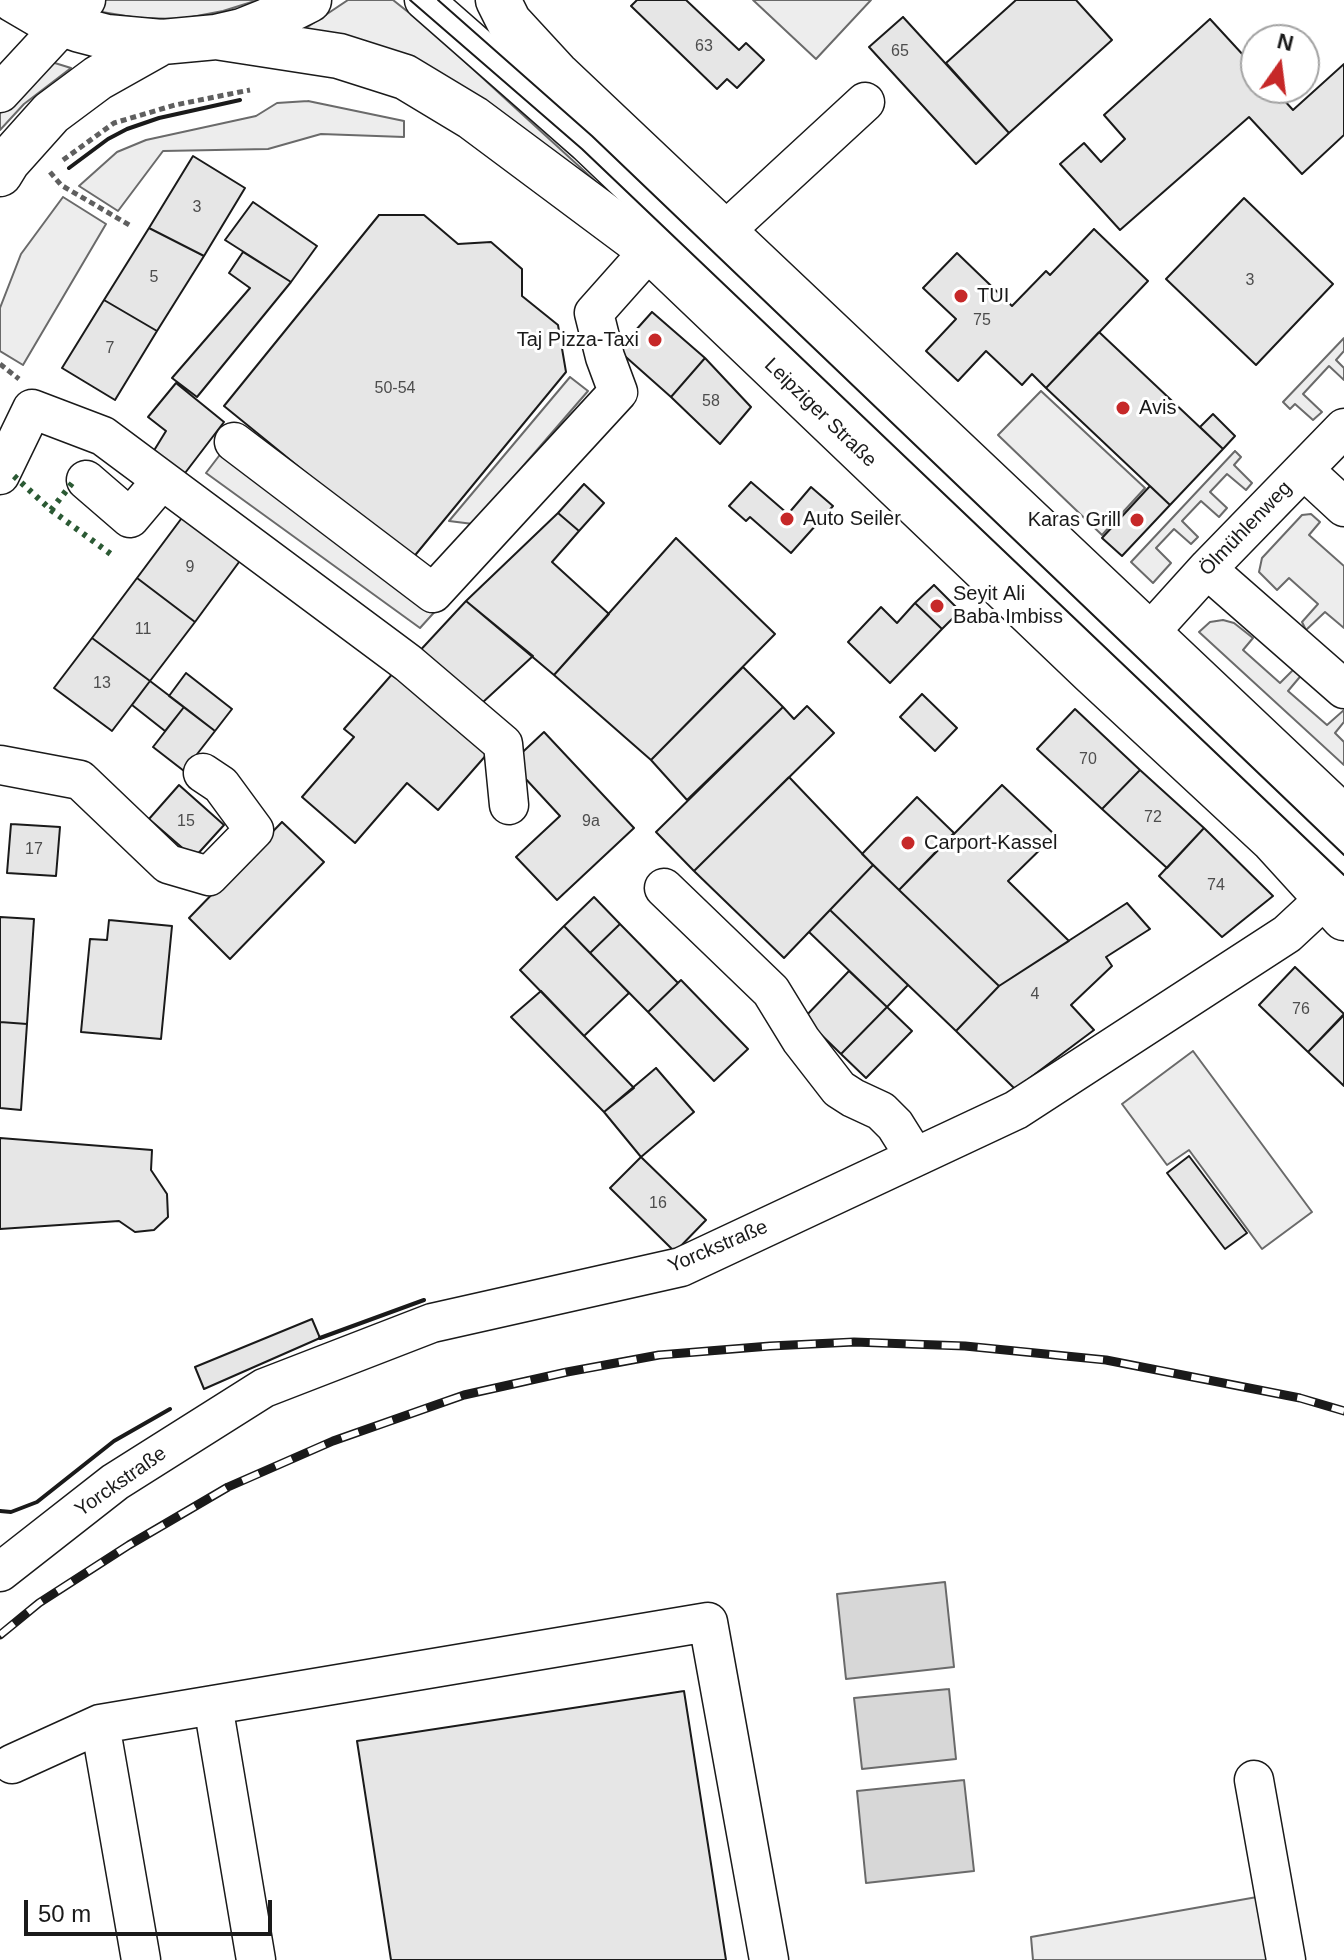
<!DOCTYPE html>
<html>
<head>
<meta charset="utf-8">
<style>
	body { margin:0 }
	#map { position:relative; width:1344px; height:1960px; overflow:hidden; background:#fff; font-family:Arial,sans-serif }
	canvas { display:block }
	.north { position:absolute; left:1240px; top:24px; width:80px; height:80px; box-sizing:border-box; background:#fff; border:2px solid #a3a3a3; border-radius:50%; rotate:14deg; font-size:22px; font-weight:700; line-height:32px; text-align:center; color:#1a1a1a }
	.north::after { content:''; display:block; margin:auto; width:28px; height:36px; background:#c62828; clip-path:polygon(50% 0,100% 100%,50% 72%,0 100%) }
	.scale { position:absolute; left:24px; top:1900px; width:248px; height:36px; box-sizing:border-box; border:4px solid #1a1a1a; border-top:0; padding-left:10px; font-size:24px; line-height:28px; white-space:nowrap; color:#1a1a1a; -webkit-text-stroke:6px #fff; paint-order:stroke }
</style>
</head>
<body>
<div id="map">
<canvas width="1344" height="1960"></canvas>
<div class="north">N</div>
<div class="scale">50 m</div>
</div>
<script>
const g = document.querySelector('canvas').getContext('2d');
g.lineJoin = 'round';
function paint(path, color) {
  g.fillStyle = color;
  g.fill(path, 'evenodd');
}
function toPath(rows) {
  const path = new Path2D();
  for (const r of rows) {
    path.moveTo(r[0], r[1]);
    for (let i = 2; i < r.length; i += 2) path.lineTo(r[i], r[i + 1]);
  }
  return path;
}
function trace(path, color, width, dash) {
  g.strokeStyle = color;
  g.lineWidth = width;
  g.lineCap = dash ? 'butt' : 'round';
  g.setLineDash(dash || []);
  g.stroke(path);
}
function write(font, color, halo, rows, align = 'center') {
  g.font = font + ' Arial,sans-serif';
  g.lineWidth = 6;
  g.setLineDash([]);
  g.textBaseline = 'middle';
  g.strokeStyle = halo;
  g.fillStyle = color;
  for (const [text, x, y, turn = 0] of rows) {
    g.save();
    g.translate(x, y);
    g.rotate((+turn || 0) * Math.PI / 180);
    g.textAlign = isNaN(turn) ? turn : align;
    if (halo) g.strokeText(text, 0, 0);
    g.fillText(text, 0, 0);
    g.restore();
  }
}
const built = toPath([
	[101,0,258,0,223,11,181,19,138,18,96,11,101,0],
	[348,0,393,0,427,27,629,212,300,32,348,0],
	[753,0,871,0,816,59,753,0],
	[45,60,71,68,24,104,0,130,0,110,45,60],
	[308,101,404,121,404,137,321,134,268,149,163,151,118,211,79,186,117,152,146,140,256,116,277,103,308,101],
	[63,197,106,224,23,365,0,351,0,308,21,254,63,197],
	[1344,338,1344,351,1336,360,1344,368,1344,380,1329,366,1303,394,1322,412,1313,420,1295,404,1290,409,1283,402,1344,338],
	[570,377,588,391,473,524,449,521,570,377],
	[1041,391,1145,488,1102,535,998,435,1041,391],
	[225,448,439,607,420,628,206,473,225,448],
	[1235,451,1241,457,1234,465,1252,483,1246,490,1227,474,1210,492,1227,508,1219,517,1201,501,1182,521,1198,537,1191,544,1174,529,1156,548,1171,563,1153,583,1131,562,1235,451],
	[1311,514,1320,522,1309,535,1344,566,1344,628,1325,612,1306,630,1302,622,1318,604,1289,578,1277,590,1259,572,1262,558,1302,515,1311,514],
	[1223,620,1234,623,1253,638,1243,650,1280,683,1297,666,1304,672,1288,691,1327,725,1344,710,1344,722,1335,733,1344,742,1344,765,1199,632,1210,622,1223,620],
	[1193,1051,1312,1212,1262,1249,1189,1150,1167,1165,1122,1104,1193,1051],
	[1274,1894,1286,1960,1033,1960,1031,1937,1274,1894]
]);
paint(built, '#ededed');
trace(built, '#6a6a6a', 2);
const water = toPath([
	[945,1582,954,1667,846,1679,837,1594,945,1582],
	[949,1689,956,1759,862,1769,854,1698,949,1689],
	[964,1780,974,1871,866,1883,857,1791,964,1780]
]);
paint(water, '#d7d7d7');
trace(water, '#6a6a6a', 2);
const building = toPath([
	[637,0,686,0,739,50,746,43,764,60,737,88,727,79,717,89,631,6,637,0],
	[1016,0,1076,0,1112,40,1009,133,946,63,1016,0],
	[903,17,1009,133,976,164,869,47,903,17],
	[1210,19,1256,69,1256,88,1273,88,1293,110,1344,64,1344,135,1302,174,1249,117,1120,230,1060,164,1084,143,1101,162,1125,139,1104,115,1210,19],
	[193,156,245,188,204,256,149,228,193,156],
	[1244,198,1333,284,1256,365,1166,279,1244,198],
	[253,202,317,246,291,282,225,240,253,202],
	[379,215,424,215,458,244,491,242,522,269,522,296,558,325,566,372,412,559,224,406,379,215],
	[149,228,204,256,157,331,104,300,149,228],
	[1094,229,1148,281,1046,388,1032,374,1022,385,986,351,958,381,926,351,956,319,923,288,957,253,1012,306,1046,271,1050,275,1094,229],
	[243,252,291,282,197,397,172,378,250,288,229,273,243,252],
	[104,300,157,331,115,400,62,368,104,300],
	[652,312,705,358,671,397,618,350,652,312],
	[1099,332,1223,449,1170,505,1046,388,1099,332],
	[705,358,751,407,720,444,671,397,705,358],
	[176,383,224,422,182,477,150,457,166,431,148,417,176,383],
	[1213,414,1235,436,1223,449,1200,427,1213,414],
	[751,482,788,514,811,487,833,506,791,553,750,517,746,521,729,506,751,482],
	[584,484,604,503,579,531,558,513,584,484],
	[1150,486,1170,505,1122,556,1102,538,1150,486],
	[558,513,579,531,552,562,609,614,554,675,466,601,558,513],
	[184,515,242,558,195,622,137,578,184,515],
	[676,538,775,634,651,760,554,675,676,538],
	[137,578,195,622,150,681,92,638,137,578],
	[934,585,960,611,942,629,915,603,934,585],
	[466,601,533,656,482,703,415,656,466,601],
	[915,603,942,629,890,683,848,642,881,607,897,623,915,603],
	[92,638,150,681,112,731,54,688,92,638],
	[743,667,783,707,687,800,651,760,743,667],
	[394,672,488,753,438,810,407,783,355,843,302,797,354,737,344,729,394,672],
	[186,673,232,709,215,731,169,696,186,673],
	[150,681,184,707,165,731,132,705,150,681],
	[922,694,957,728,935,751,900,717,922,694],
	[807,706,834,733,694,871,656,832,783,707,794,719,807,706],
	[184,707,215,731,184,771,153,747,184,707],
	[1075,709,1140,770,1102,809,1037,749,1075,709],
	[544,732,634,828,557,900,516,857,560,816,511,763,544,732],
	[1140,770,1204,828,1167,868,1102,809,1140,770],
	[789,777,873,865,784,958,694,871,789,777],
	[179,785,224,825,194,858,149,819,179,785],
	[1002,785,1055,835,1008,881,1069,941,999,986,899,890,1002,785],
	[917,797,954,833,899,890,862,854,917,797],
	[282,822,324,862,230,959,189,918,282,822],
	[11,824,60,827,56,876,7,873,11,824],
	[1204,828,1273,896,1222,937,1159,876,1204,828],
	[873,865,999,986,956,1031,830,910,873,865],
	[594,897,620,924,590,953,564,926,594,897],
	[1127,903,1150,929,1106,957,1112,966,1071,1005,1094,1030,1015,1089,956,1031,999,986,1127,903],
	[830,910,908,985,887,1007,809,932,830,910],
	[0,917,34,919,27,1024,0,1022,0,917],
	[109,920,172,926,161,1039,81,1032,90,939,107,940,109,920],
	[620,924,678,983,648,1012,590,953,620,924],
	[564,926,629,993,584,1036,520,970,564,926],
	[1295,967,1344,1014,1308,1052,1259,1005,1295,967],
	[849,971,887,1007,841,1054,804,1018,849,971],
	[681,980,748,1049,714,1081,648,1012,681,980],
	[541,991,634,1088,604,1112,511,1017,541,991],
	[887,1007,912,1031,866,1078,841,1054,887,1007],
	[1344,1015,1344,1086,1308,1052,1344,1015],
	[0,1022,27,1024,21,1110,0,1108,0,1022],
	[656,1068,694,1112,641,1157,604,1112,656,1068],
	[0,1138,152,1150,151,1170,167,1194,168,1217,154,1230,135,1232,119,1221,0,1229,0,1138],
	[1189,1156,1247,1233,1225,1249,1167,1173,1189,1156],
	[641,1157,706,1220,675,1252,610,1188,641,1157],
	[312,1319,320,1338,204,1389,195,1367,312,1319],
	[684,1691,726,1960,391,1960,357,1741,684,1691]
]);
paint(building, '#e6e6e6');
trace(building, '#1a1a1a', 2);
const minor = toPath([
	[424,0,587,143,1344,865],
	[0,93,86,0],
	[724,232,865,102],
	[234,442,433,593,618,392,605,357,594,313,650,250],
	[1304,470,1344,507],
	[0,475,32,409,103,436,408,663,503,744,509,805],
	[86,480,130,518,162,480],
	[1207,569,1344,689],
	[1150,632,1207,569,1344,428],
	[0,765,80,780,168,864,209,876,254,830,221,785,203,773],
	[664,888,771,991,801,1040,839,1089,853,1098,881,1111,895,1125,915,1157],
	[0,1572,115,1482,264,1388,432,1323,681,1267,1016,1110,1287,934,1344,881],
	[213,1705,256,1960],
	[100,1724,141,1960],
	[12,1764,100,1724,708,1622,769,1960],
	[1254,1780,1286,1960]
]);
const major = toPath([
	[14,0,43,17,80,30,107,37,162,42,216,37,242,31,267,21,309,0],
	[498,0,509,22,556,73,1344,818],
	[216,37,339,56,405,77,473,118,650,250,1092,672,1272,839,1344,918],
	[0,174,8,161,51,113,98,78,162,42]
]);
trace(minor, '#1a1a1a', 41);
trace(major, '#1a1a1a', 47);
trace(toPath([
	[63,160,114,123,175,105,250,90],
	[50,172,61,185,131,226],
	[0,364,19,379]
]), '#5f5f5f', 5, [6, 4]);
trace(minor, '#fff', 38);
trace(major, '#fff', 44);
trace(toPath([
	[410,0,582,149,1344,875],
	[438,0,592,136,1344,855]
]), '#1a1a1a', 2);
const rail = toPath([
	[0,1635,39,1603,129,1545,228,1487,333,1441,464,1395,567,1372,659,1355,770,1346,854,1342,965,1346,1106,1360,1300,1398,1344,1411]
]);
trace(rail, '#1a1a1a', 9);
trace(rail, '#fff', 6, [18]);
trace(toPath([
	[14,476,51,510,112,555],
	[51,510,73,482]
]), '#2b5a34', 6, [4, 6]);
trace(toPath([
	[69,168,108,139,127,129,159,118,240,100],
	[320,1338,424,1300],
	[0,1511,11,1512,37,1502,114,1441,170,1409]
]), '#1a1a1a', 4);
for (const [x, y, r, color] of [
	[961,296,8,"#c62828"],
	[655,340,8,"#c62828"],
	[1123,408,8,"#c62828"],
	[787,519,8,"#c62828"],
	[1137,520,8,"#c62828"],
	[937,606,8,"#c62828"],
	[908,843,8,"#c62828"]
]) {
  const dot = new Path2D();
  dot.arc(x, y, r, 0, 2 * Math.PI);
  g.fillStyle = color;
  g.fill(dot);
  trace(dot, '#fff', 3);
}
write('16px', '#4d4d4d', null, [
	["63",704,47],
	["65",900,52],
	["3",197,208],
	["5",154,278],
	["3",1250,281],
	["75",982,321],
	["7",110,349],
	["50-54",395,389],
	["58",711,402],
	["9",190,568],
	["11",143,630],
	["13",102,684],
	["70",1088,760],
	["72",1153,818],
	["15",186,822],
	["9a",591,822],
	["17",34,850],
	["74",1216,886],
	["4",1035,995],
	["76",1301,1010],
	["16",658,1204]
]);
write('20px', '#1a1a1a', '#fff', [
	["TUI",977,296],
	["Taj Pizza-Taxi",639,340,"right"],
	["Avis",1139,408],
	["Auto Seiler",803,519],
	["Karas Grill",1121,520,"right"],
	["Seyit Ali",953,594],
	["Baba Imbiss",953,617],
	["Carport-Kassel",924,843]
], 'left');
write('20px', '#1a1a1a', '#fff', [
	["Leipziger Straße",820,413,44],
	["Ölmühlenweg",1246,529,-46],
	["Yorckstraße",718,1247,-23],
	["Yorckstraße",121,1482,-35]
]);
</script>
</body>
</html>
